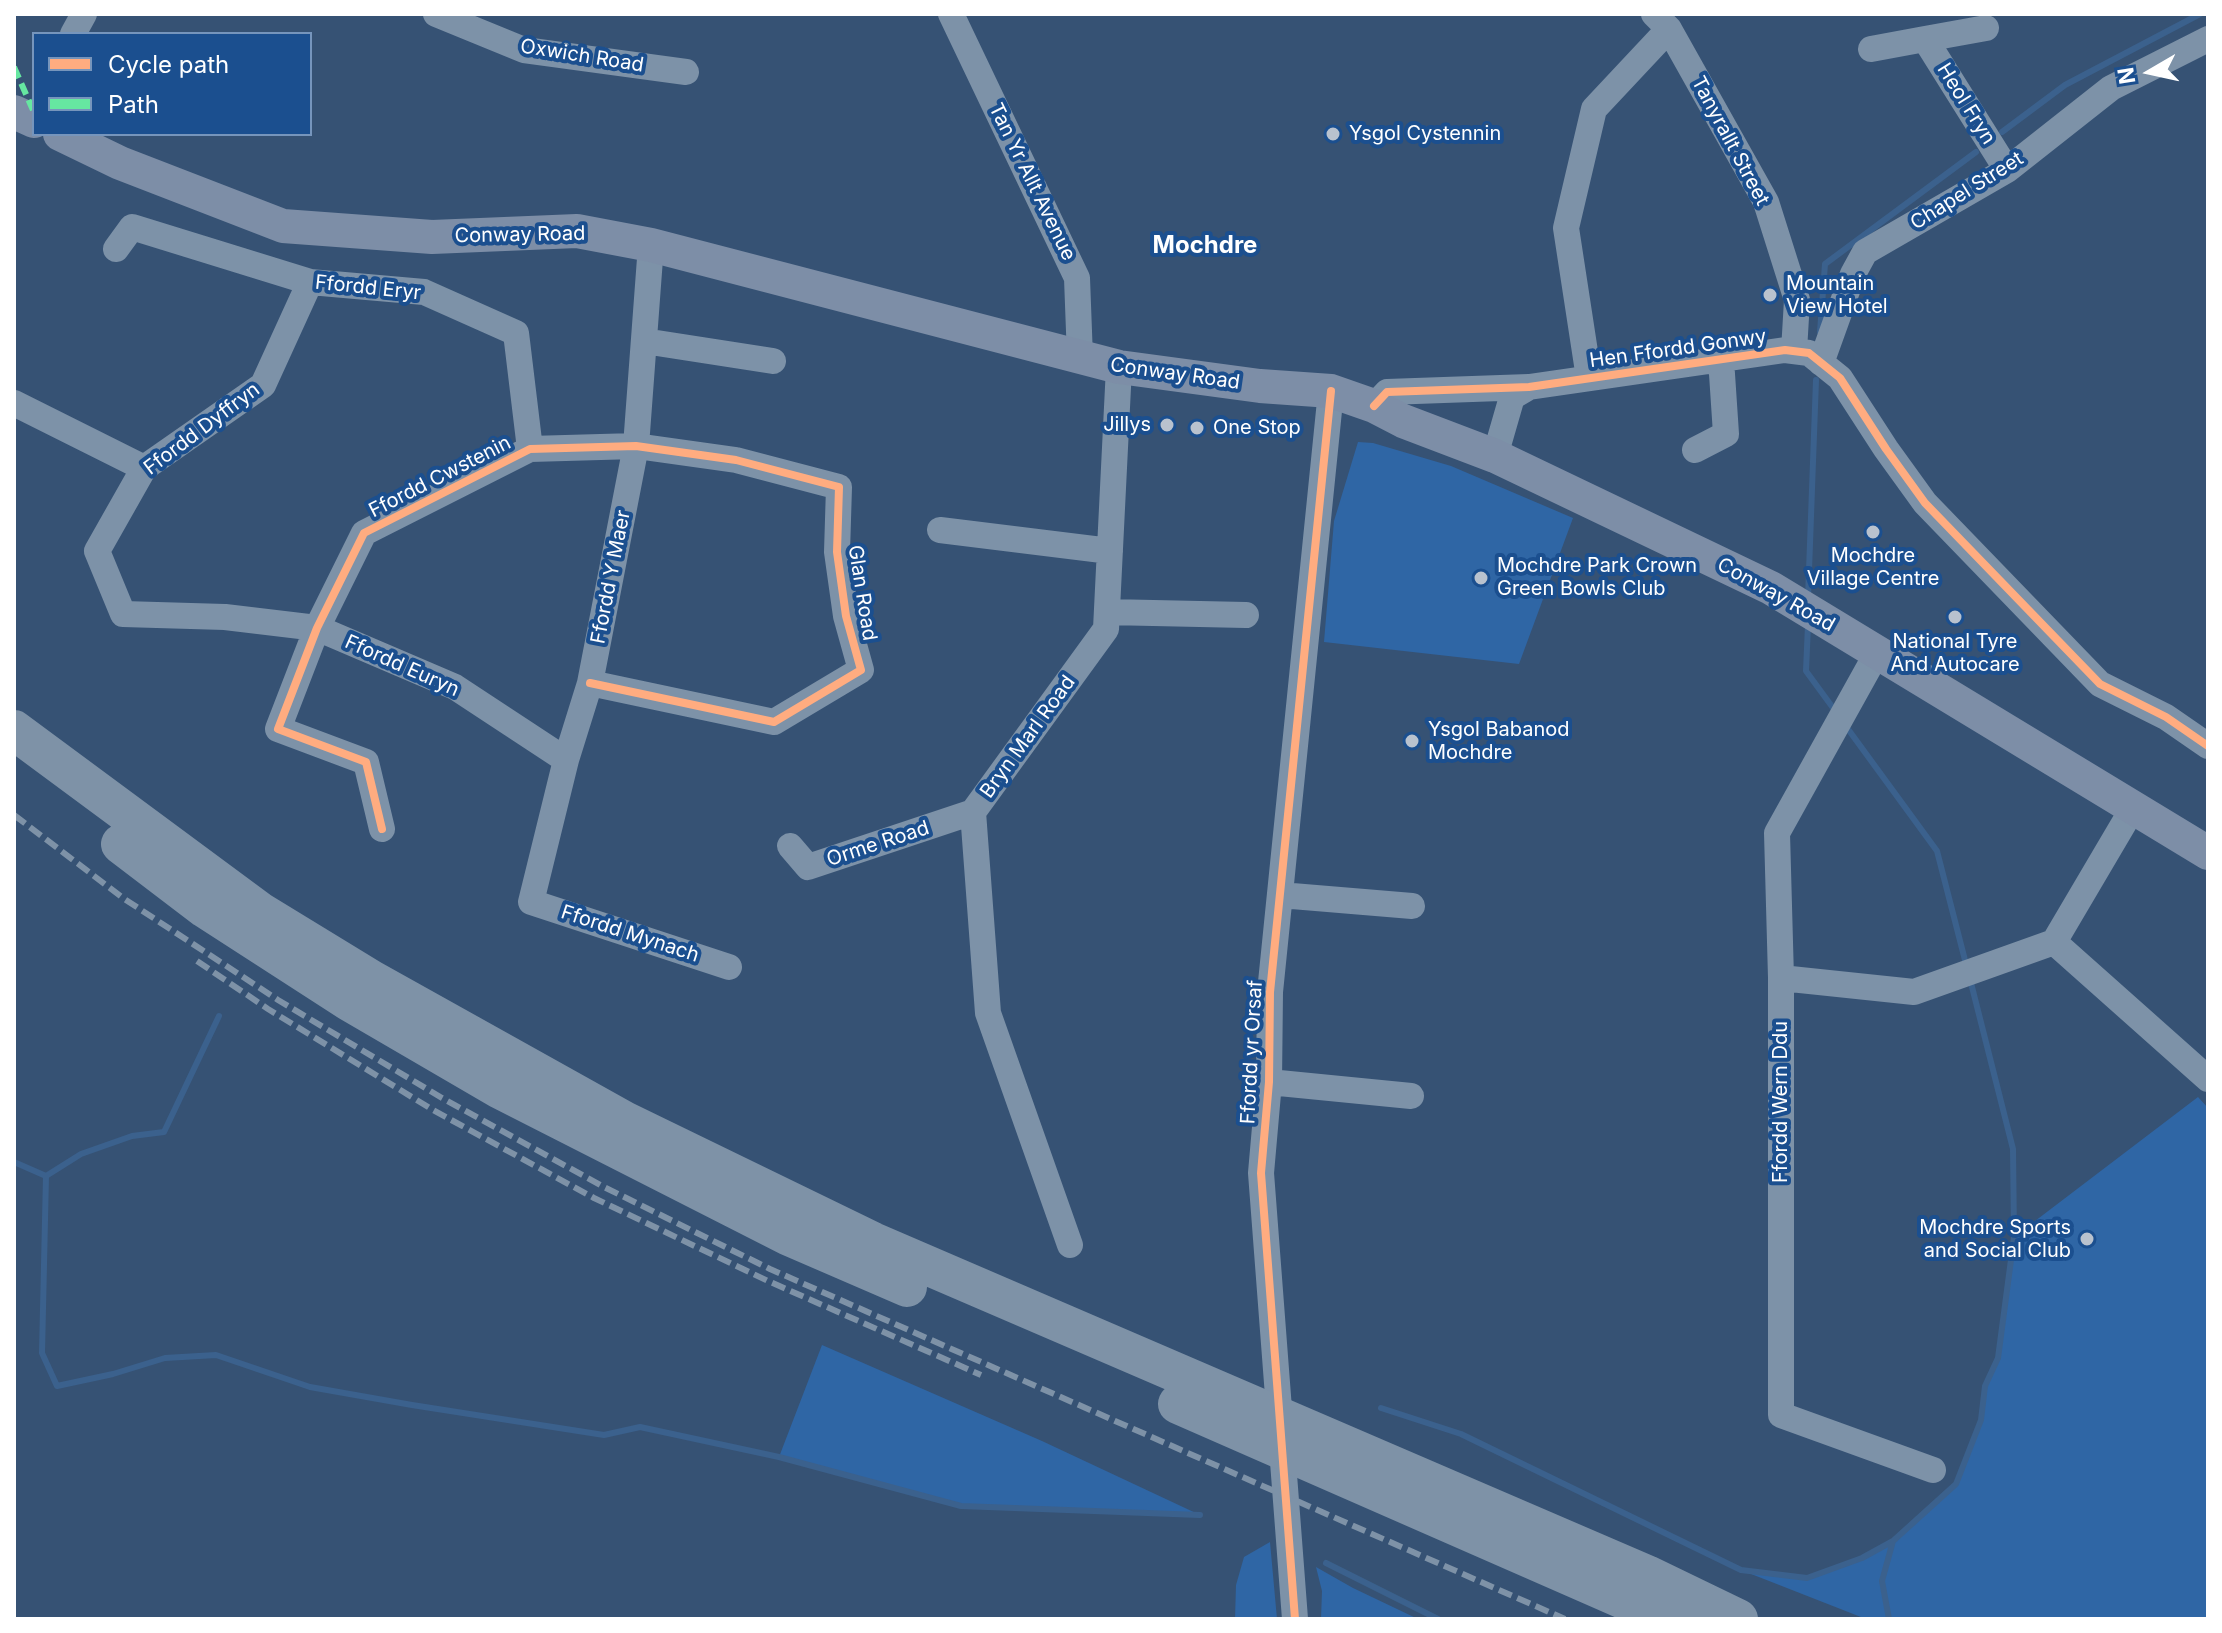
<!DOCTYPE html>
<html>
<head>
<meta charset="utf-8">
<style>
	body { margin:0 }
	#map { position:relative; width:2222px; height:1633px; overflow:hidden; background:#365274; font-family:Inter,sans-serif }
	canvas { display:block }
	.frame { position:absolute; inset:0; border:16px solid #fff; pointer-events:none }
	.legend { position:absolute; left:32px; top:32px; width:280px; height:104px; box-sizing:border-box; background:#1b4f8f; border:2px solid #7695bc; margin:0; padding:10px 14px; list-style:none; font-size:24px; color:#fff }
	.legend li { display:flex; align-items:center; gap:16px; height:40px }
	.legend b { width:40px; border:2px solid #7695bc }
	.north { position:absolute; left:2110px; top:32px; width:80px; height:80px; -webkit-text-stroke:6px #1b4f8f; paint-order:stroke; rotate:261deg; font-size:22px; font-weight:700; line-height:32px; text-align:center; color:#fff }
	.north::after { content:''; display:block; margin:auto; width:28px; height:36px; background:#fff; clip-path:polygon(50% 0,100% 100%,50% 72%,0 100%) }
</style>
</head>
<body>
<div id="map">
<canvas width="2222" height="1633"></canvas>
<div class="frame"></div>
<ul class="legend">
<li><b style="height:10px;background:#ffac80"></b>Cycle path</li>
<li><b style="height:10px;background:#66e7a1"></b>Path</li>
</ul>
<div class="north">N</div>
</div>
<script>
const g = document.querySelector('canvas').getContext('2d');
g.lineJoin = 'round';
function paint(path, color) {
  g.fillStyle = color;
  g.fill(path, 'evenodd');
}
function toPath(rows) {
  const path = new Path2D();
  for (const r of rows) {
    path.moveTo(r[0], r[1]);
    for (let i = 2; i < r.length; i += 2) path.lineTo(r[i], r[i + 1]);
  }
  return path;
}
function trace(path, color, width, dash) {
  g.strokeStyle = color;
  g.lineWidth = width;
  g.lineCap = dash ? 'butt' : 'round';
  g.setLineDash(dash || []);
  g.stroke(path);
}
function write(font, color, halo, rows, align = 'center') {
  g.font = font + ' Inter,sans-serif';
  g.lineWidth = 8;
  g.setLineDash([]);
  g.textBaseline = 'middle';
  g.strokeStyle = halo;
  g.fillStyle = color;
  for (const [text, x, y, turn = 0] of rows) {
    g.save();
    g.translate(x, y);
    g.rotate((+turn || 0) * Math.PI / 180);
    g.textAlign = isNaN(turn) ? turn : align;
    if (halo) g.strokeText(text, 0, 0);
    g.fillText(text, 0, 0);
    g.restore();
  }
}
paint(toPath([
	[1358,442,1373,443,1451,466,1573,518,1519,664,1324,642,1334,521],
	[2198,1097,2208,1108,2208,1619,1866,1619,1741,1570,1807,1578,1862,1558,1893,1541,1956,1484,1981,1420,1985,1386,1998,1358,2014,1237],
	[822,1345,1042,1441,1200,1515,961,1506,779,1457],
	[1270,1542,1277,1619,1235,1619,1236,1585,1244,1557],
	[1316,1567,1353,1588,1418,1619,1321,1619,1322,1591]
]), '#2f66a5');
trace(toPath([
	[2002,132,2065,85,2200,14],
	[1820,332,1825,264,1976,152],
	[1808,598,1816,380],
	[1808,625,1806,671,1836,712],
	[1845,725,1937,851,1967,968],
	[14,1162,46,1176,42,1353,57,1386,113,1374,165,1358,216,1355,310,1387,412,1405,604,1435,640,1427,779,1457,961,1506,1200,1515],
	[46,1176,81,1154,132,1136,164,1132,219,1016],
	[1381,1408,1461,1434,1741,1570,1807,1578,1862,1558,1893,1541,1956,1484,1981,1420,1985,1386,1998,1358,2014,1237,2013,1149,1970,979],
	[1326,1563,1438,1619],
	[1889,1619,1882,1581,1893,1541]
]), '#3b618d', 6);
trace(toPath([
	[436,14,524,50,686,72],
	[951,14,1077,278,1080,358],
	[1654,14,1669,29,1766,202,1797,300,1794,351],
	[73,34,84,14],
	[1925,39,1986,28],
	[1871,49,1925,39,2007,170],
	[651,245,636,446,590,683,566,760,531,902,729,967],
	[116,249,132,227,310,282,424,292,516,333,530,449],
	[310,282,263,385,144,468,97,551,123,614,225,617,317,628,455,687,566,760],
	[644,341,773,361],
	[1821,363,1853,274,1865,252,2007,170,2111,88,2208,39],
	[1589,378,1566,228,1594,109,1669,29],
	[14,403,144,468],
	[1374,406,1387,392,1529,387,1785,350,1809,353,1840,378,1886,449,1925,503,2100,684,2166,717,2208,746],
	[1695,450,1726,434,1721,359],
	[1495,456,1512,397,1529,387],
	[940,530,1110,551],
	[1107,612,1246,615],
	[1877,653,1777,833,1781,978,1781,1415,1933,1470],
	[382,829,366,762,278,729,317,628,364,533,530,449,636,446,736,460,839,487,837,552,846,616,861,670,774,722,590,683],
	[790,846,808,867,973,812],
	[1280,895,1412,906],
	[2054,942,2208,1079],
	[1781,978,1914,992,2054,942,2133,808],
	[1269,1082,1411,1096],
	[1070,1245,988,1013,973,812,1106,629,1119,367],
	[1295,1619,1261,1173,1269,1082,1270,992,1331,391]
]), '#7d92a8', 26);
trace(toPath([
	[14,112,34,121],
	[60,134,120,163,283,226,432,237,577,231,651,245,1119,367,1260,386,1331,391,1374,406,1403,421,1495,456,1771,588,2208,853]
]), '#7d8ea7', 34);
trace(toPath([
	[14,730,260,912,373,981,624,1121,873,1242,1647,1575,1738,1619],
	[121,844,205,908,349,1001,500,1089,789,1236,907,1287],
	[1178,1404,1669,1619]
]), '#7e92a7', 40);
trace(toPath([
	[14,815,123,898,278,1000,442,1098,604,1187,770,1269,1565,1619],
	[197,961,268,1009,433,1110,594,1198,768,1281,981,1375]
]), '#7e92a7', 6, [14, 6]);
trace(toPath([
	[14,67,33,110]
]), '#66e7a1', 6, [12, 6]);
trace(toPath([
	[1374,406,1387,392,1529,387,1785,350,1809,353,1840,378,1886,449,1925,503,2100,684,2166,717,2208,746],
	[382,829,366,762,278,729,317,628,364,533,530,449,636,446,736,460,839,487,837,552,846,616,861,670,774,722,590,683],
	[1295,1619,1261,1173,1269,1082,1270,992,1331,391]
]), '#ffac80', 8);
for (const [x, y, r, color] of [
	[1333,134,8,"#b9c2ce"],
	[1770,295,8,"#b9c2ce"],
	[1167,425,8,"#b9c2ce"],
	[1197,428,8,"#b9c2ce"],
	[1873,532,8,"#b9c2ce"],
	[1481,578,8,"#b9c2ce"],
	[1955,617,8,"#b9c2ce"],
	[1412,741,8,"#b9c2ce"],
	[2087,1239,8,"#b9c2ce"]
]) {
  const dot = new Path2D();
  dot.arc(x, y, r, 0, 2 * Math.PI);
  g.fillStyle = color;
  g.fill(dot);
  trace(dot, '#1b4f8f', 3);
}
write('20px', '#fff', '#1b4f8f', [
	["Oxwich Road",582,56,9],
	["Heol Fryn",1966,104,58],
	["Tanyrallt Street",1730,141,62],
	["Tan Yr Allt Avenue",1032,182,64],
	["Chapel Street",1967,191,-32],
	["Conway Road",520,235,-1],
	["Ffordd Eryr",368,288,6],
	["Hen Ffordd Gonwy",1678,349,-8],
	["Conway Road",1175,374,8],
	["Ffordd Dyffryn",202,429,-37],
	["Ffordd Cwstenin",440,477,-27],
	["Ffordd Y Maer",611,577,-79],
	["Glan Road",862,593,81],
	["Conway Road",1776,595,29],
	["Ffordd Euryn",402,666,24],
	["Bryn Marl Road",1028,737,-54],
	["Orme Road",878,844,-18],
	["Ffordd Mynach",630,934,18],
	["Ffordd yr Orsaf",1252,1052,-87],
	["Ffordd Wern Ddu",1781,1102,-90]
]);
write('20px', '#fff', '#1b4f8f', [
	["Ysgol Cystennin",1349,134],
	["Mountain",1786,284],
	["View Hotel",1786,307],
	["Jillys",1151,425,"right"],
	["One Stop",1213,428],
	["Mochdre",1873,556,"center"],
	["Village Centre",1873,579,"center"],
	["Mochdre Park Crown",1497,566],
	["Green Bowls Club",1497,589],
	["National Tyre",1955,642,"center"],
	["And Autocare",1955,665,"center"],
	["Ysgol Babanod",1428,730],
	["Mochdre",1428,753],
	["Mochdre Sports",2071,1228,"right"],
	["and Social Club",2071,1251,"right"]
], 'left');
write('bold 24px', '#fff', '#1b4f8f', [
	["Mochdre",1205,246]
]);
</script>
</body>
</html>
